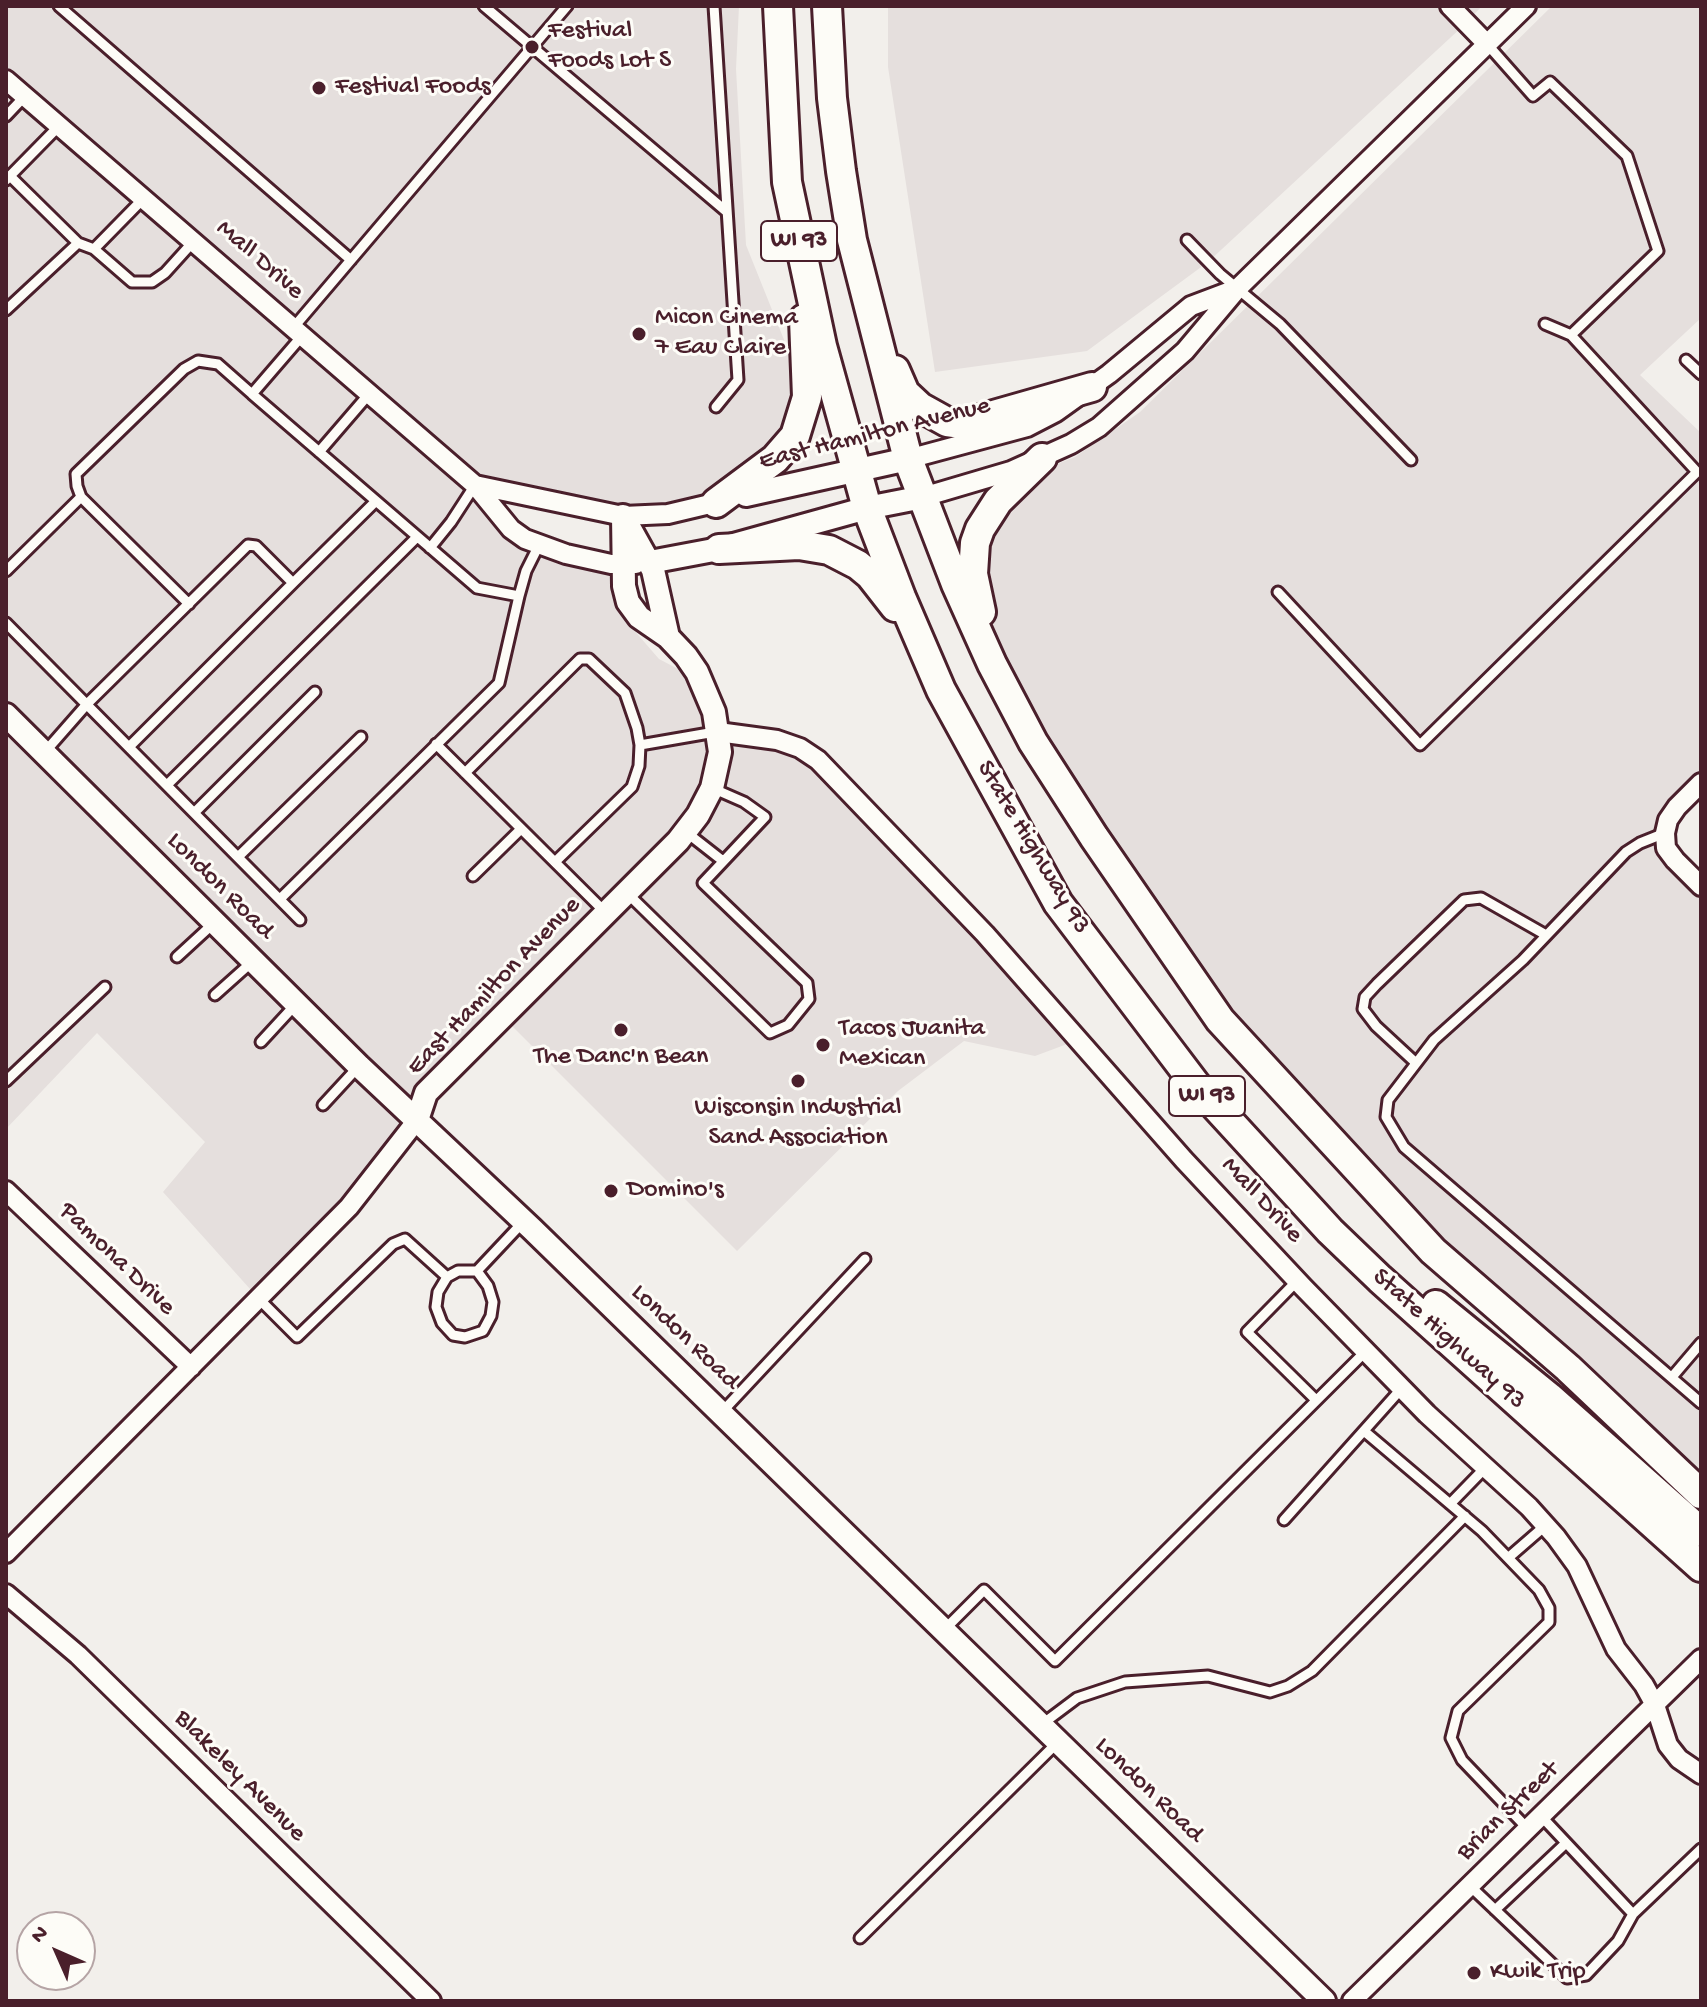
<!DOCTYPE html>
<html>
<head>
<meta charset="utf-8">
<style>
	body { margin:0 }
	#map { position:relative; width:1707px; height:2007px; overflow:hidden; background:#f2efeb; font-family:"Gochi Hand",sans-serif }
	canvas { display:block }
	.frame { position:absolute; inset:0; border:8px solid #4a1f2b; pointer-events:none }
	.north { position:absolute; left:16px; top:1911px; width:80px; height:80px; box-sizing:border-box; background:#fdfcf7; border:2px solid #b5a4a5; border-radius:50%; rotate:315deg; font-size:22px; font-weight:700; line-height:32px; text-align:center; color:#4a1f2b }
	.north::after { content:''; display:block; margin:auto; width:28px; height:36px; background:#4a1f2b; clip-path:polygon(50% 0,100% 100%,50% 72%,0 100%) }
</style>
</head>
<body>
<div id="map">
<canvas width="1707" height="2007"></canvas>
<div class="frame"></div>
<div class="north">N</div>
</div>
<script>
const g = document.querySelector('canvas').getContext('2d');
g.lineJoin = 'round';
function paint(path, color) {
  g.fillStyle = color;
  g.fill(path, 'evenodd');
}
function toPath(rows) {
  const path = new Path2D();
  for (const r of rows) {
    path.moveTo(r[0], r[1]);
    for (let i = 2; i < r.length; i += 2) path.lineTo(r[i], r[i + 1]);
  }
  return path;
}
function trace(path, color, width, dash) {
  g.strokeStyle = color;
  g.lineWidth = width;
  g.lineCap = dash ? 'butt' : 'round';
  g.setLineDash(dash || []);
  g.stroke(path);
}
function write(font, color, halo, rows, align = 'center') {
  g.font = font + ' "Gochi Hand",sans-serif';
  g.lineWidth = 6;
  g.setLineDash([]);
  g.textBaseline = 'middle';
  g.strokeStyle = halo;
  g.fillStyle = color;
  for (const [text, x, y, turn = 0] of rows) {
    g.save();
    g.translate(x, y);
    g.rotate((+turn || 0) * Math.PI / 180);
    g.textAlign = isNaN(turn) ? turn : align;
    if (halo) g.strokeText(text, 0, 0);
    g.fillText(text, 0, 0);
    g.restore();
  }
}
paint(toPath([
	[6,6,739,6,736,69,746,245,807,397,755,474,668,514,476,485,511,529,611,564,615,596,633,629,659,659,701,681,718,732,800,748,1078,1040,1035,1056,964,1041,898,1091,737,1251,503,1017,417,1120,259,1299,163,1192,205,1142,97,1033,6,1129],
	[888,6,1482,6,1463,26,1208,262,1087,351,935,372,888,67],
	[1552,6,1701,6,1701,318,1640,375,1701,433,1701,783,1665,833,1701,886,1701,1494,1568,1368,1220,1020,992,664,975,543,1047,468,1075,457,1140,412]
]), '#e5dfdd');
const service = toPath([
	[59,6,351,260],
	[484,6,727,212],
	[714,6,738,380,716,407],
	[1487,44,1533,96,1550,82,1627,156,1658,251,1571,335],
	[6,116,25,96],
	[10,176,78,243,94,249,143,199],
	[6,180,59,126],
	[1187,240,1220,274,1280,324,1411,460],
	[94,249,132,282,152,282,165,273,193,242],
	[6,310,78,243],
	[293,328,567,6],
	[302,336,252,394,477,588,519,596,526,571,539,545],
	[1686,360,1701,374],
	[319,452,369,394],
	[430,548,451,522,475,485],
	[6,571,81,497],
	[1278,592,1420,745,1697,472,1571,335,1545,324],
	[189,604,81,497,77,486,76,474,184,369,198,361,218,364,252,394],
	[6,623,300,920],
	[436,744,606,913],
	[640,745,715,732],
	[130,746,293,583],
	[44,753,87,704,248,545,256,546,293,583,375,502],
	[465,773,580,659,589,659,625,693,637,728,640,745,639,766,632,787,555,862],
	[167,785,417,537],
	[195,812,315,692],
	[686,832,723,861],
	[1665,833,1640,843,1626,852,1523,960,1434,1040,1388,1100,1386,1117,1404,1147,1701,1403],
	[238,857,361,737],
	[473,876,521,829],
	[627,893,770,1033,788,1025,809,999,807,983,703,883,765,817,744,802,712,788],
	[280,899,499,683,519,596],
	[177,957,215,922],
	[215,995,253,961],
	[261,1042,296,1004],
	[1416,1063,1376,1026,1363,1009,1365,997,1377,984,1464,900,1481,898,1546,935],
	[6,1081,105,987],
	[323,1105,359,1066],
	[477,1271,488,1286,493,1302,491,1316,483,1331,465,1337,453,1335,442,1323,436,1307,438,1292,447,1277,458,1271,477,1271,524,1221],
	[1297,1281,1247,1332,1316,1400],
	[259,1299,297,1337,393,1244,405,1239,447,1277],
	[1672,1377,1701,1343],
	[721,1413,865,1259],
	[1364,1431,1482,1531,1539,1590,1549,1608,1549,1622,1458,1711,1451,1738,1462,1760,1528,1829],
	[1450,1504,1485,1468],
	[1284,1520,1402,1388],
	[1508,1558,1546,1525],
	[944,1630,984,1590,1055,1661,1366,1351],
	[1041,1725,1077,1698,1125,1682,1208,1676,1270,1692,1288,1686,1312,1671,1465,1516],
	[1541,1816,1633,1914],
	[1470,1886,1567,1978,1586,1975,1618,1941,1633,1914,1701,1849],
	[1495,1910,1566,1843],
	[860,1938,1058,1742]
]);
const minor = toPath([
	[1450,6,1487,44],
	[6,80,475,485,511,529,525,539,566,554,611,564,636,564],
	[908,459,1027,427,1056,412,1109,374,1191,306,1236,289],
	[475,485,623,516,668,514,727,500],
	[923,497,1011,471,1071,444,1099,427,1185,351,1238,288,1526,6],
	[718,732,777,740,800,748,818,760,985,934,1184,1160,1303,1287,1427,1414,1529,1507,1556,1537,1577,1566,1616,1649,1644,1685,1655,1705,1668,1745,1679,1759,1701,1774],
	[1701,783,1677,807,1668,820,1665,833,1666,848,1675,860,1701,886],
	[6,1191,191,1367],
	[6,1553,349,1207,417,1120],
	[6,1594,78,1655,431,2001],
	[1352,2001,1701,1659]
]);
const tertiary = toPath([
	[746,495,908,459],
	[623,516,653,570,668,637],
	[650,562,719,549,867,508,923,497],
	[6,715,359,1066,532,1229,1324,2001],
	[417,1120,426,1093,678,841,698,815,712,788,720,752,714,712,697,672,686,656,668,637,639,617,628,602,624,586,623,516]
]);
const primary = toPath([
	[778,6,787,182,822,346,867,508,901,597,941,690,1058,903,1196,1085,1330,1231,1380,1279,1701,1567],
	[827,6,832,98,841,171,852,240,908,459,956,584,992,664,1033,742,1094,837,1220,1020,1433,1251,1568,1368,1701,1494],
	[895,370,905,393,920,407,947,422,962,424,1092,387],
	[716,503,775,459,795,436,807,397,804,319],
	[719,549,799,545,829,550,858,565,870,575,895,607],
	[981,612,973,574,975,543,980,529,998,501,1042,458],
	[1436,1305,1549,1397,1701,1532]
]);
trace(service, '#4a1f2b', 15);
trace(minor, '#4a1f2b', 24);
trace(tertiary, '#4a1f2b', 28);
trace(primary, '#4a1f2b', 34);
trace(service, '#fdfcf7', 9);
trace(minor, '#fdfcf7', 18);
trace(tertiary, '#fdfcf7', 22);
trace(primary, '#fdfcf7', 28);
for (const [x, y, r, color] of [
	[532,47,8,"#4a1f2b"],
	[319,88,8,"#4a1f2b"],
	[639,334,8,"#4a1f2b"],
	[621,1030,8,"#4a1f2b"],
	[823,1045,8,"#4a1f2b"],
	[798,1081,8,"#4a1f2b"],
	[611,1191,8,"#4a1f2b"],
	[1474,1973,8,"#4a1f2b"]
]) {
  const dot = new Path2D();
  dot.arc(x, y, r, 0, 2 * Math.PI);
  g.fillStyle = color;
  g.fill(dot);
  trace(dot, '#fdfcf7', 3);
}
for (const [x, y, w] of [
	[799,241,76],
	[1207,1096,76]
]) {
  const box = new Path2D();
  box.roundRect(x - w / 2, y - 20, w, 40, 6);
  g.fillStyle = '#fdfcf7';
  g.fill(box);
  trace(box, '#4a1f2b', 2);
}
write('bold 24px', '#4a1f2b', null, [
	["WI 93",799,241],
	["WI 93",1207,1096]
]);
write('26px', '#4a1f2b', '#fdfcf7', [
	["Festival",548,32],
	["Foods Lot S",548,62],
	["Festival Foods",335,88],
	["Micon Cinema",655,319],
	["7 Eau Claire",655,349],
	["Tacos Juanita",839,1030],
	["Mexican",839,1060],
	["The Danc'n Bean",621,1058,"center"],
	["Wisconsin Industrial",798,1109,"center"],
	["Sand Association",798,1139,"center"],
	["Domino's",627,1191],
	["Kwik Trip",1490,1973]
], 'left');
write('26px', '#4a1f2b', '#fdfcf7', [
	["Mall Drive",259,261,41],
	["East Hamilton Avenue",875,435,-14],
	["State Highway 93",1032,848,59],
	["London Road",219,887,45],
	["East Hamilton Avenue",495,987,-46],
	["Mall Drive",1261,1201,47],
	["Pamona Drive",116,1260,44],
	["London Road",684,1338,44],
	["State Highway 93",1448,1340,42],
	["Blakeley Avenue",239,1777,45],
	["London Road",1148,1791,44],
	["Brian Street",1509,1812,-44]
]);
</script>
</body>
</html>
